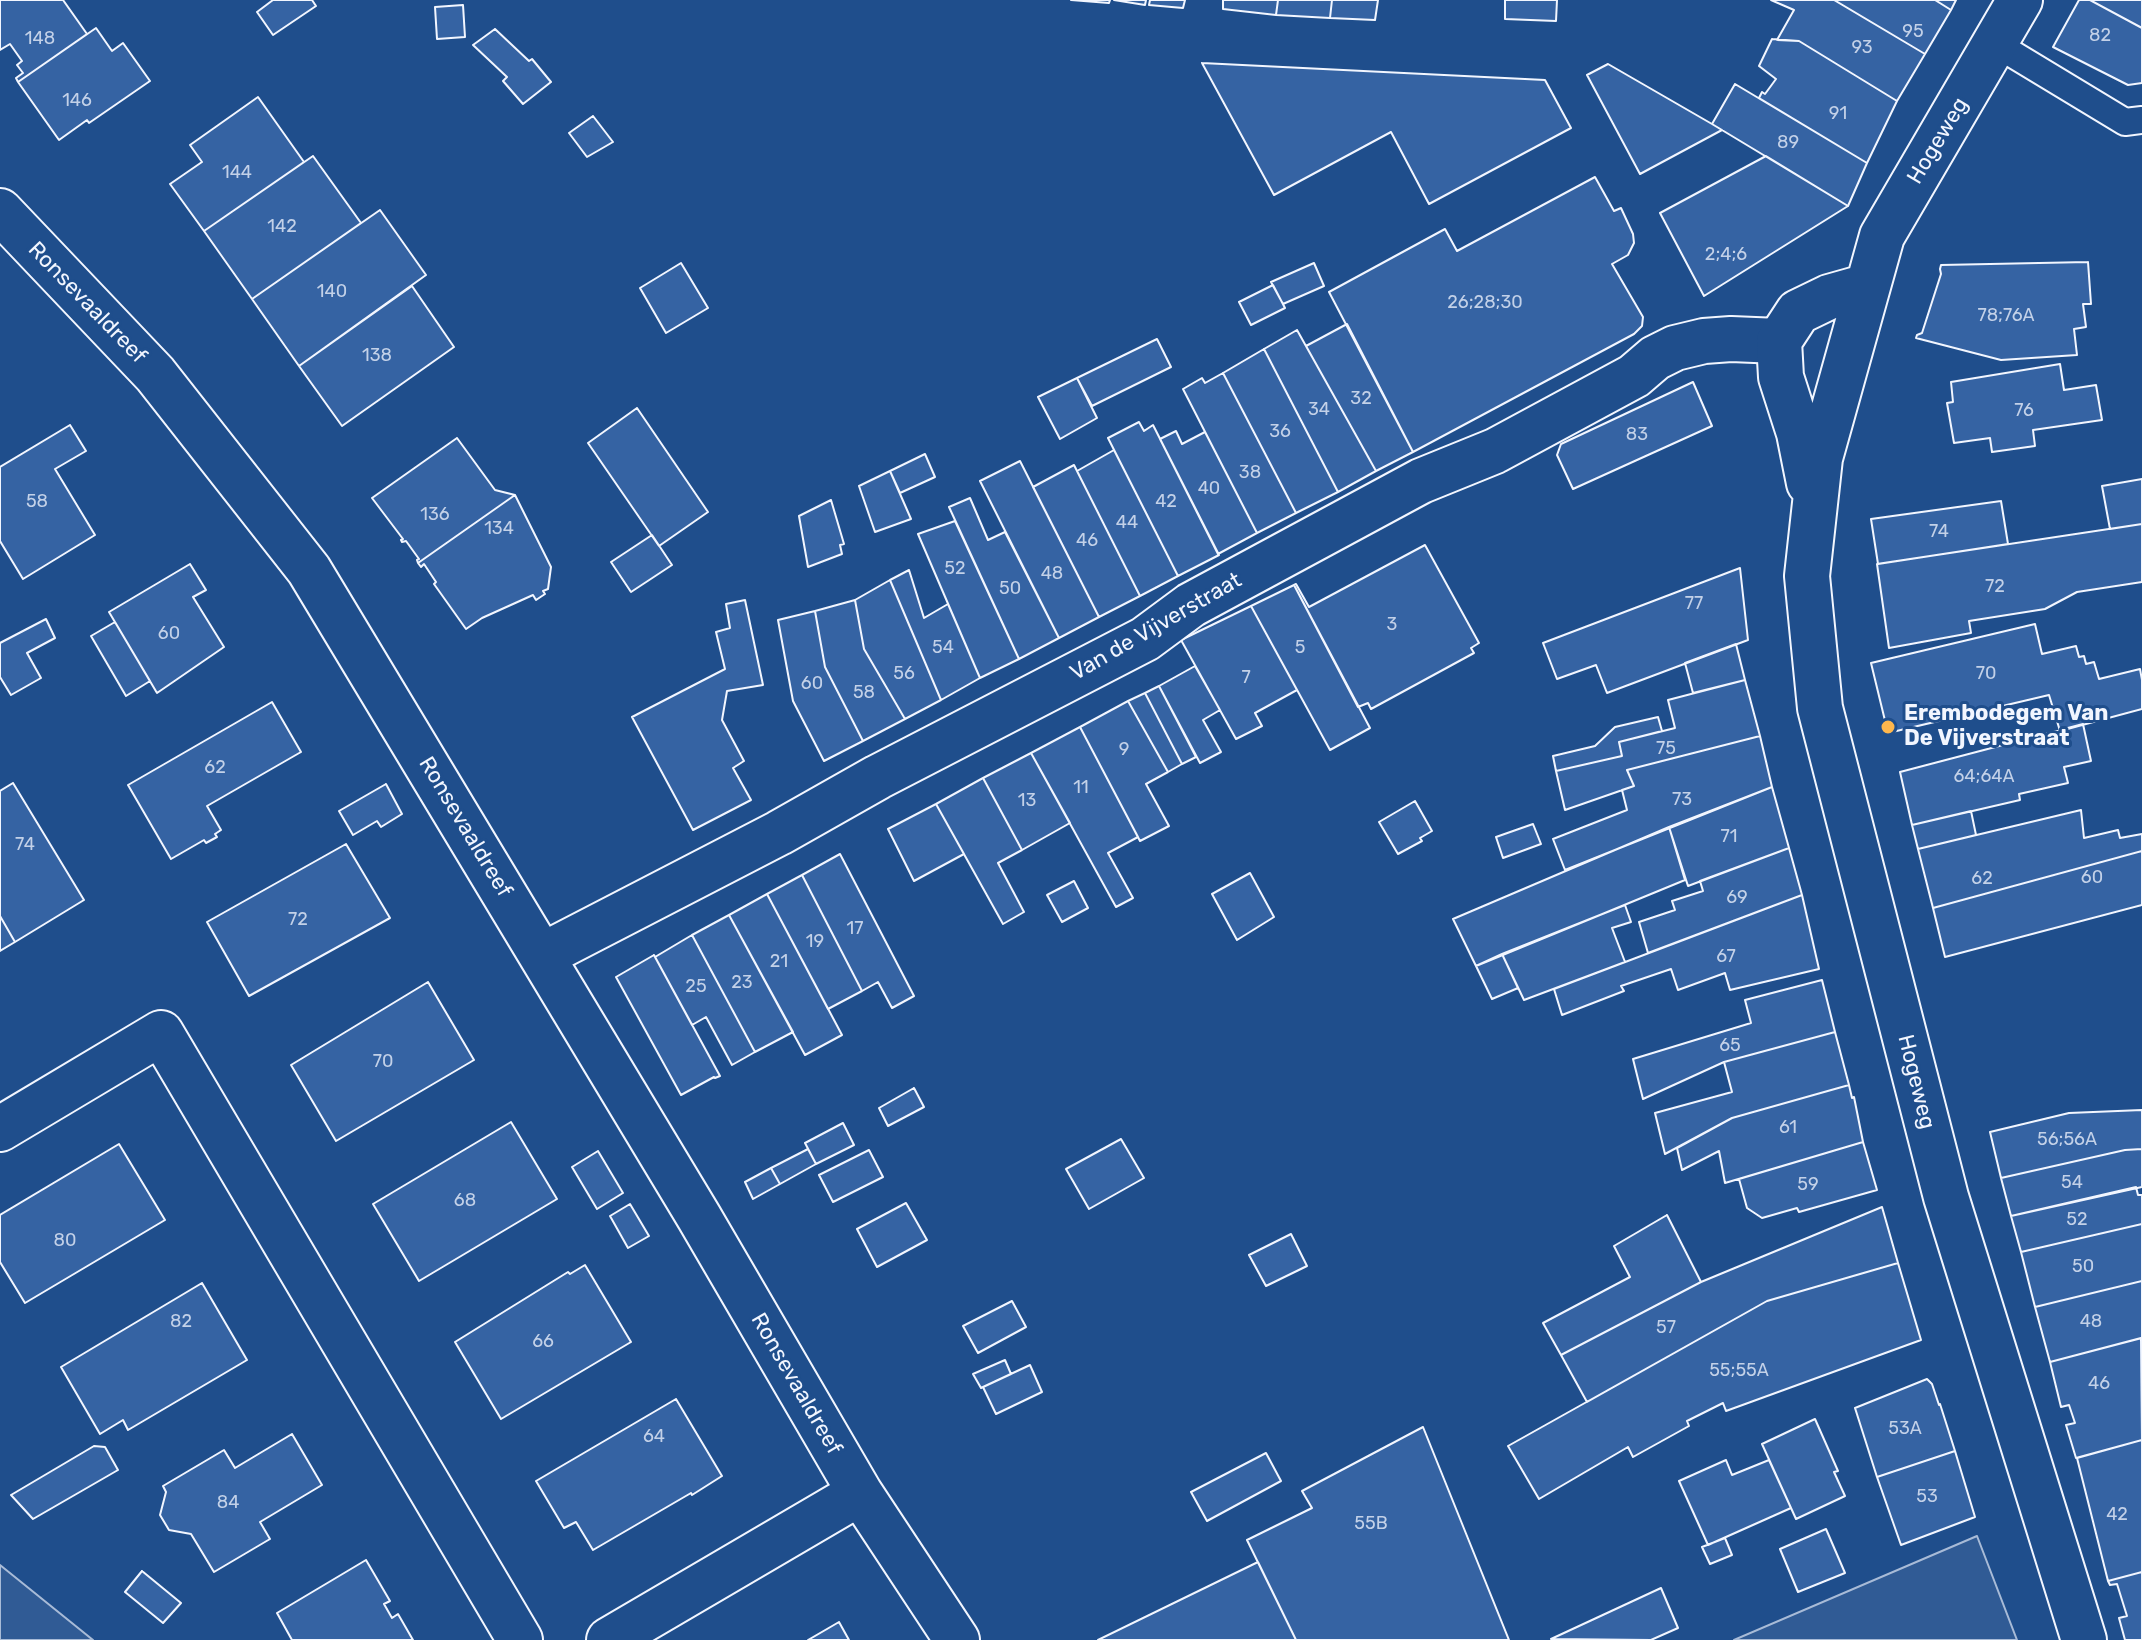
<!DOCTYPE html>
<html>
<head>
<meta charset="utf-8">
<style>
	body { margin:0 }
	canvas { display:block; background:#1f4e8c }
</style>
</head>
<body>
<canvas width="2142" height="1640"></canvas>
<script>
const g = document.querySelector('canvas').getContext('2d');
g.lineJoin = 'round';
function paint(path, color) {
  g.fillStyle = color;
  g.fill(path, 'evenodd');
}
function toPath(rows) {
  const path = new Path2D();
  for (const r of rows) {
    path.moveTo(r[0], r[1]);
    for (let i = 2; i < r.length; i += 2) path.lineTo(r[i], r[i + 1]);
  }
  return path;
}
function trace(path, color, width, dash) {
  g.strokeStyle = color;
  g.lineWidth = width;
  g.lineCap = dash ? 'butt' : 'round';
  g.setLineDash(dash || []);
  g.stroke(path);
}
function write(font, color, halo, rows, align = 'center') {
  g.font = font + ' Rubik,sans-serif';
  g.lineWidth = 6;
  g.setLineDash([]);
  g.textBaseline = 'middle';
  g.strokeStyle = halo;
  g.fillStyle = color;
  for (const [text, x, y, turn = 0] of rows) {
    g.save();
    g.translate(x, y);
    g.rotate((+turn || 0) * Math.PI / 180);
    g.textAlign = isNaN(turn) ? turn : align;
    if (halo) g.strokeText(text, 0, 0);
    g.fillText(text, 0, 0);
    g.restore();
  }
}
const built = toPath([
	[1977,1536,2017,1640,1734,1640,1977,1536],
	[0,1565,93,1640,0,1640,0,1565]
]);
paint(built, '#305b95');
trace(built, '#a8bbd7', 2);
const building = toPath([
	[0,0,63,0,87,34,18,82,16,78,23,73,17,65,22,61,10,44,0,50,0,0],
	[273,0,312,0,316,6,273,35,257,12,273,0],
	[1071,0,1110,0,1109,3,1071,0],
	[1114,0,1146,0,1145,5,1114,0],
	[1150,0,1185,0,1183,8,1149,5,1150,0],
	[1223,0,1278,0,1276,15,1223,9,1223,0],
	[1278,0,1332,0,1330,18,1276,15,1278,0],
	[1332,0,1378,0,1375,20,1330,18,1332,0],
	[1505,0,1557,0,1556,21,1505,19,1505,0],
	[1771,0,1834,0,1925,54,1897,101,1799,41,1777,40,1794,10,1771,0],
	[1834,0,1935,0,1951,10,1925,54,1834,0],
	[1935,0,1956,0,1951,10,1935,0],
	[2079,0,2090,0,2142,28,2142,83,2128,85,2053,47,2079,0],
	[2090,0,2142,0,2142,28,2090,0],
	[463,5,465,37,437,39,435,7,463,5],
	[96,28,112,51,123,43,150,81,89,123,87,120,59,140,18,82,96,28],
	[495,29,529,61,532,59,551,82,523,104,503,81,507,77,473,45,495,29],
	[1772,39,1799,41,1897,101,1867,163,1759,98,1762,92,1765,94,1776,79,1759,66,1772,39],
	[1202,63,1545,80,1571,128,1429,204,1391,132,1274,195,1202,63],
	[1608,64,1712,124,1722,130,1640,174,1587,75,1608,64],
	[1735,84,1867,163,1848,206,1712,124,1735,84],
	[258,97,304,162,204,231,170,184,202,162,190,145,258,97],
	[593,116,613,142,587,157,569,133,593,116],
	[313,156,361,223,252,299,204,231,313,156],
	[1766,156,1848,206,1704,296,1660,213,1766,156],
	[1595,177,1614,211,1621,208,1633,234,1634,243,1628,255,1612,264,1643,317,1642,326,1634,334,1413,452,1329,292,1445,229,1457,251,1595,177],
	[380,210,426,275,299,366,252,299,380,210],
	[2088,262,2091,304,2083,304,2086,327,2074,329,2077,355,2001,360,1916,338,1917,335,1922,333,1941,274,1940,269,1941,265,2088,262],
	[681,263,708,308,666,333,640,288,681,263],
	[1314,263,1324,286,1283,304,1271,282,1314,263],
	[1273,285,1285,308,1251,325,1239,302,1273,285],
	[412,286,454,347,342,426,299,366,412,286],
	[1347,324,1413,452,1376,471,1306,346,1347,324],
	[1297,330,1376,471,1338,492,1264,349,1297,330],
	[1157,339,1171,367,1092,406,1077,378,1157,339],
	[1264,349,1338,492,1296,513,1223,373,1264,349],
	[2060,364,2064,390,2096,385,2102,420,2033,430,2035,446,1992,452,1990,438,1954,443,1947,403,1953,402,1951,382,2060,364],
	[1223,373,1296,513,1257,533,1183,389,1202,378,1205,383,1223,373],
	[1077,378,1097,418,1060,439,1038,397,1077,378],
	[1693,382,1712,426,1573,489,1557,455,1561,444,1693,382],
	[637,408,708,512,659,546,588,443,637,408],
	[1139,422,1144,431,1153,425,1219,555,1178,576,1108,438,1139,422],
	[70,425,86,451,55,469,95,535,23,579,0,541,0,467,70,425],
	[1176,431,1182,444,1205,432,1257,533,1218,554,1160,439,1176,431],
	[457,438,495,490,515,495,418,563,417,560,419,559,406,541,402,542,401,540,403,539,372,498,457,438],
	[1114,450,1178,576,1140,596,1077,471,1114,450],
	[925,454,935,477,900,493,890,471,925,454],
	[1020,461,1099,617,1059,638,980,481,1020,461],
	[1074,465,1140,596,1099,617,1033,487,1074,465],
	[890,471,911,519,875,532,859,486,890,471],
	[2142,479,2142,524,2110,529,2102,486,2142,479],
	[515,495,551,567,548,589,543,591,545,594,536,600,533,595,482,618,466,629,434,584,436,582,424,564,421,567,418,563,515,495],
	[970,498,988,540,1005,532,1059,638,1019,659,949,507,970,498],
	[831,500,844,544,840,545,842,554,808,567,799,516,831,500],
	[2001,501,2008,544,1878,564,1871,519,2001,501],
	[955,521,1019,659,980,678,918,534,955,521],
	[2142,524,2142,582,2077,592,2045,609,1969,621,1971,633,1889,648,1877,564,2142,524],
	[652,535,672,565,631,592,611,562,652,535],
	[1425,545,1479,643,1471,648,1474,653,1371,709,1368,703,1358,707,1294,585,1296,584,1309,607,1425,545],
	[190,564,206,590,193,597,224,647,157,693,109,612,190,564],
	[1740,568,1748,640,1607,693,1596,665,1557,679,1543,643,1740,568],
	[909,570,924,618,948,604,980,678,941,700,890,580,909,570],
	[890,580,941,700,905,719,864,649,855,600,890,580],
	[1294,585,1370,728,1330,750,1251,606,1294,585],
	[745,600,763,685,727,691,722,720,744,761,733,768,751,800,693,830,632,717,725,669,716,632,730,628,726,604,745,600],
	[855,600,864,649,905,719,863,741,825,667,815,611,855,600],
	[1251,606,1297,690,1255,713,1262,726,1236,739,1181,640,1251,606],
	[815,611,825,667,863,741,824,761,793,701,778,620,815,611],
	[46,619,55,638,27,653,41,678,11,695,0,677,0,643,46,619],
	[115,622,150,681,126,696,91,636,115,622],
	[2035,624,2042,654,2076,646,2079,657,2084,656,2086,664,2094,662,2099,679,2140,669,2142,680,2142,709,2060,731,2049,695,1888,733,1871,663,2035,624],
	[1736,644,1745,680,1693,693,1685,663,1736,644],
	[1195,666,1220,710,1203,720,1221,752,1200,763,1159,686,1195,666],
	[1745,680,1760,736,1627,770,1634,786,1565,810,1556,771,1622,756,1619,742,1675,728,1668,700,1745,680],
	[1159,686,1196,757,1182,764,1145,693,1159,686],
	[1145,693,1182,764,1168,772,1128,701,1145,693],
	[1128,701,1168,772,1146,784,1169,826,1140,841,1080,727,1128,701],
	[272,702,301,752,207,806,221,830,215,834,217,837,206,843,204,840,171,859,128,785,272,702],
	[1658,717,1662,731,1619,742,1622,756,1556,771,1553,756,1595,746,1615,727,1658,717],
	[2083,724,2091,761,2064,767,2068,783,2019,794,2020,800,1912,825,1900,772,2083,724],
	[1080,727,1138,837,1108,853,1133,898,1116,907,1031,753,1080,727],
	[1760,736,1772,787,1565,870,1553,839,1627,810,1622,790,1634,786,1627,770,1760,736],
	[1031,753,1070,823,1022,850,983,778,1031,753],
	[983,778,1022,850,998,863,1024,912,1003,924,936,804,983,778],
	[13,783,84,900,15,942,0,916,0,791,13,783],
	[386,784,402,814,381,827,377,821,353,835,339,811,386,784],
	[1772,787,1789,848,1688,886,1669,827,1772,787],
	[1415,801,1432,831,1420,838,1422,841,1398,854,1379,822,1415,801],
	[936,804,964,854,914,881,888,829,936,804],
	[2081,810,2084,838,2118,830,2120,838,2142,834,2142,851,1933,908,1918,849,2081,810],
	[1971,811,1976,835,1918,849,1912,825,1971,811],
	[1533,824,1541,844,1503,858,1496,837,1533,824],
	[1669,827,1685,880,1476,966,1453,919,1669,827],
	[346,844,390,918,249,996,207,922,346,844],
	[1789,848,1802,895,1648,953,1639,922,1675,910,1672,901,1703,891,1700,881,1789,848],
	[2142,851,2142,905,1945,957,1933,908,2142,851],
	[840,854,914,996,892,1008,878,982,862,991,802,875,840,854],
	[1250,873,1274,917,1237,940,1212,894,1250,873],
	[802,875,862,991,828,1009,767,894,802,875],
	[1074,881,1088,908,1062,922,1047,895,1074,881],
	[767,894,842,1035,805,1055,729,915,767,894],
	[1802,895,1819,969,1730,990,1725,973,1678,990,1671,969,1621,986,1624,991,1562,1015,1554,989,1802,895],
	[1625,905,1631,922,1612,928,1625,962,1524,1000,1502,954,1625,905],
	[729,915,793,1032,755,1052,692,935,729,915],
	[0,916,15,942,0,951,0,916],
	[692,935,755,1052,732,1065,706,1017,692,1025,655,957,692,935],
	[1502,954,1518,988,1492,999,1476,966,1502,954],
	[654,955,720,1076,715,1078,714,1077,681,1095,616,977,654,955],
	[1822,980,1835,1032,1724,1062,1643,1099,1633,1059,1751,1023,1745,1000,1822,980],
	[428,982,474,1060,336,1141,291,1065,428,982],
	[1835,1032,1849,1085,1732,1118,1665,1154,1655,1113,1732,1092,1724,1062,1835,1032],
	[1849,1085,1852,1098,1854,1097,1863,1142,1725,1183,1719,1151,1682,1170,1677,1148,1732,1118,1849,1085],
	[914,1088,924,1107,888,1126,879,1108,914,1088],
	[2142,1110,2142,1149,2125,1150,2001,1178,1990,1132,2069,1113,2142,1110],
	[511,1122,557,1199,419,1281,373,1204,511,1122],
	[843,1123,854,1145,816,1164,805,1143,843,1123],
	[1121,1139,1144,1178,1089,1209,1066,1169,1121,1139],
	[1863,1142,1877,1190,1799,1212,1797,1208,1762,1218,1747,1208,1739,1179,1863,1142],
	[119,1144,165,1220,25,1303,0,1262,0,1215,119,1144],
	[808,1149,816,1164,780,1184,771,1168,808,1149],
	[2142,1149,2142,1187,2011,1216,2001,1178,2125,1150,2142,1149],
	[869,1150,883,1177,833,1202,819,1175,869,1150],
	[598,1151,623,1193,597,1209,572,1167,598,1151],
	[771,1168,780,1184,753,1199,745,1182,771,1168],
	[2136,1187,2138,1195,2142,1195,2142,1224,2021,1252,2011,1216,2136,1187],
	[906,1203,927,1240,877,1267,857,1229,906,1203],
	[630,1204,649,1236,628,1248,610,1216,630,1204],
	[1882,1207,1898,1263,1767,1301,1587,1402,1561,1355,1701,1282,1882,1207],
	[1667,1215,1701,1282,1561,1355,1543,1323,1630,1277,1614,1246,1667,1215],
	[2142,1224,2142,1281,2035,1307,2021,1252,2142,1224],
	[1291,1234,1307,1266,1266,1286,1249,1255,1291,1234],
	[1898,1263,1921,1340,1726,1411,1723,1403,1687,1421,1689,1426,1633,1457,1628,1447,1539,1499,1508,1446,1767,1301,1898,1263],
	[585,1265,631,1342,501,1419,455,1342,568,1272,570,1274,585,1265],
	[2142,1281,2142,1338,2050,1362,2035,1307,2142,1281],
	[202,1283,247,1360,128,1430,123,1420,100,1434,61,1367,202,1283],
	[1012,1301,1026,1327,978,1353,963,1326,1012,1301],
	[2141,1338,2142,1440,2076,1458,2066,1425,2075,1423,2069,1405,2061,1407,2050,1362,2141,1338],
	[1005,1360,1011,1374,981,1388,973,1374,1005,1360],
	[1030,1365,1042,1392,996,1414,983,1387,1030,1365],
	[1927,1379,1932,1384,1939,1405,1940,1404,1955,1451,1877,1477,1855,1408,1927,1379],
	[676,1399,722,1476,692,1495,691,1493,593,1550,576,1522,564,1528,536,1481,676,1399],
	[1815,1419,1838,1471,1834,1472,1845,1496,1796,1519,1762,1444,1815,1419],
	[1423,1427,1509,1640,1296,1640,1247,1540,1312,1508,1302,1491,1423,1427],
	[292,1434,322,1485,260,1522,270,1539,214,1572,191,1534,169,1530,160,1515,166,1492,163,1486,224,1450,235,1468,292,1434],
	[2142,1440,2142,1572,2108,1581,2077,1458,2142,1440],
	[94,1446,105,1447,118,1470,33,1519,11,1495,94,1446],
	[1955,1451,1975,1517,1901,1545,1877,1477,1955,1451],
	[1266,1453,1281,1481,1207,1521,1191,1492,1266,1453],
	[1726,1460,1732,1475,1769,1460,1791,1508,1708,1545,1679,1481,1726,1460],
	[1826,1529,1845,1573,1798,1592,1780,1549,1826,1529],
	[1725,1538,1732,1555,1710,1564,1702,1547,1725,1538],
	[366,1560,390,1601,384,1604,392,1618,398,1614,413,1640,292,1640,277,1613,366,1560],
	[1258,1562,1296,1640,1098,1640,1258,1562],
	[142,1571,181,1603,163,1623,125,1592,142,1571],
	[2142,1572,2142,1640,2125,1640,2119,1618,2127,1616,2117,1584,2110,1585,2108,1581,2142,1572],
	[1661,1588,1678,1628,1651,1640,1551,1639,1661,1588],
	[839,1622,849,1640,808,1640,839,1622]
]);
paint(building, '#3563a3');
trace(building, '#f2f6ff', 2);
const lane = toPath([
	[1996,44,2125,122,2142,120]
]);
const street = toPath([
	[0,211,155,374,309,570,699,1217,860,1493,957,1640],
	[543,955,779,833,878,777,1145,639,1191,605,1421,481,1495,451,1634,376,1655,358,1675,348,1704,341,1731,339,1779,341],
	[0,1129,161,1033,520,1640],
	[609,1640,860,1493]
]);
const secondary = toPath([
	[2020,0,1882,236,1820,458,1807,576,1820,708,1946,1197,2084,1640],
	[1809,483,1799,433,1781,377,1779,341,1798,312,1829,297,1868,286]
]);
trace(lane, '#f2f6ff', 30);
trace(street, '#f2f6ff', 48);
trace(secondary, '#f2f6ff', 48);
trace(lane, '#1f4e8c', 26);
trace(street, '#1f4e8c', 44);
trace(secondary, '#1f4e8c', 44);
for (const [x, y, r, color] of [
	[1888,727,8,"#ffb74d"]
]) {
  const dot = new Path2D();
  dot.arc(x, y, r, 0, 2 * Math.PI);
  g.fillStyle = color;
  g.fill(dot);
  trace(dot, '#1f4e8c', 3);
}
write('18px', '#c3d1e8', null, [
	["95",1913,32],
	["82",2100,36],
	["148",40,39],
	["93",1862,48],
	["146",77,101],
	["91",1838,114],
	["89",1788,143],
	["144",237,173],
	["142",282,227],
	["2;4;6",1726,255],
	["140",332,292],
	["26;28;30",1485,303],
	["78;76A",2006,316],
	["138",377,356],
	["32",1361,399],
	["34",1319,410],
	["76",2024,411],
	["36",1280,432],
	["83",1637,435],
	["38",1250,473],
	["40",1209,489],
	["58",37,502],
	["42",1166,502],
	["136",435,515],
	["44",1127,523],
	["134",499,529],
	["74",1939,532],
	["46",1087,541],
	["52",955,569],
	["48",1052,574],
	["72",1995,587],
	["50",1010,589],
	["77",1694,604],
	["3",1392,625],
	["60",169,634],
	["54",943,648],
	["5",1300,648],
	["56",904,674],
	["70",1986,674],
	["7",1246,678],
	["60",812,684],
	["58",864,693],
	["75",1666,749],
	["9",1124,750],
	["62",215,768],
	["64;64A",1984,777],
	["11",1081,788],
	["73",1682,800],
	["13",1027,801],
	["71",1729,837],
	["74",25,845],
	["60",2092,878],
	["62",1982,879],
	["69",1737,898],
	["72",298,920],
	["17",855,929],
	["19",815,942],
	["67",1726,957],
	["21",779,962],
	["23",742,983],
	["25",696,987],
	["65",1730,1046],
	["70",383,1062],
	["61",1788,1128],
	["56;56A",2067,1140],
	["54",2072,1183],
	["59",1808,1185],
	["68",465,1201],
	["52",2077,1220],
	["80",65,1241],
	["50",2083,1267],
	["82",181,1322],
	["48",2091,1322],
	["57",1666,1328],
	["66",543,1342],
	["55;55A",1739,1371],
	["46",2099,1384],
	["53A",1905,1429],
	["64",654,1437],
	["53",1927,1497],
	["84",228,1503],
	["42",2117,1515],
	["55B",1371,1524]
]);
write('22px', '#f2f6ff', '#1f4e8c', [
	["Hogeweg",1938,141,-59],
	["Ronsevaaldreef",87,303,46],
	["Van de Vijverstraat",1156,627,-30],
	["Ronsevaaldreef",465,827,59],
	["Hogeweg",1916,1082,76],
	["Ronsevaaldreef",796,1384,60]
]);
write('bold 22px', '#f2f6ff', '#1f4e8c', [
	["Erembodegem Van",1904,714],
	["De Vijverstraat",1904,739]
], 'left');
</script>
</body>
</html>
